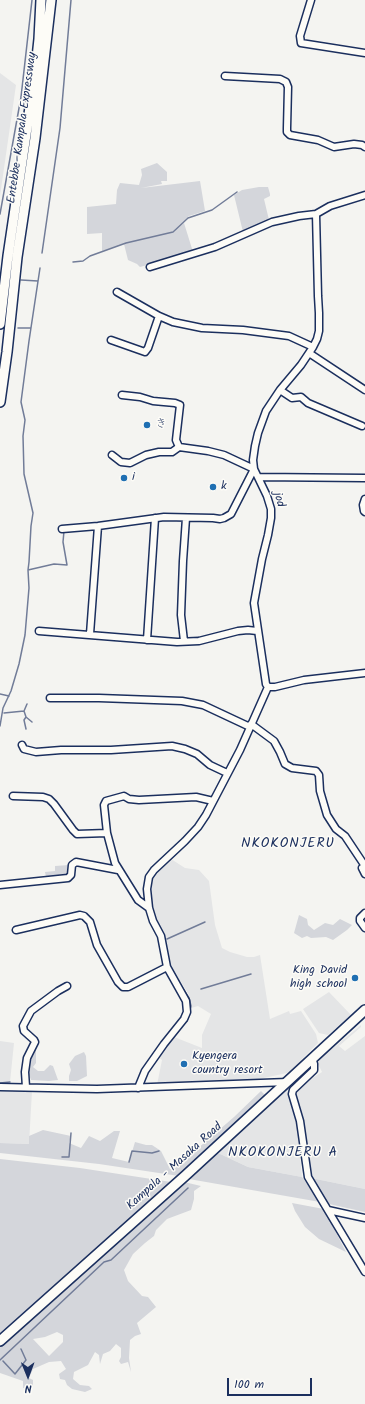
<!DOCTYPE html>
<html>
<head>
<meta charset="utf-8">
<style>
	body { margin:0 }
	#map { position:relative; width:365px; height:1404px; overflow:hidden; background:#f4f4f1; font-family:Kalam,sans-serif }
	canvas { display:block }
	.north { position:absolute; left:8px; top:1356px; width:40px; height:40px; -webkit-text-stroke:3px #fdfcf7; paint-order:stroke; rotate:179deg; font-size:11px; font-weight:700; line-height:16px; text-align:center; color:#1b2f5e }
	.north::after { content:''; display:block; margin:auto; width:14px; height:18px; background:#1b2f5e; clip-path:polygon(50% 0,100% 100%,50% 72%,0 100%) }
	.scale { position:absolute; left:227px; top:1378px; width:85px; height:18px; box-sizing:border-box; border:2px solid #1b2f5e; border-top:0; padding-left:5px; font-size:12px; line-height:14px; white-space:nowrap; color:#1b2f5e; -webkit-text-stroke:3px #fdfcf7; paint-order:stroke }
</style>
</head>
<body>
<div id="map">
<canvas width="365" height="1404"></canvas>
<div class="north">N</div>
<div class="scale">100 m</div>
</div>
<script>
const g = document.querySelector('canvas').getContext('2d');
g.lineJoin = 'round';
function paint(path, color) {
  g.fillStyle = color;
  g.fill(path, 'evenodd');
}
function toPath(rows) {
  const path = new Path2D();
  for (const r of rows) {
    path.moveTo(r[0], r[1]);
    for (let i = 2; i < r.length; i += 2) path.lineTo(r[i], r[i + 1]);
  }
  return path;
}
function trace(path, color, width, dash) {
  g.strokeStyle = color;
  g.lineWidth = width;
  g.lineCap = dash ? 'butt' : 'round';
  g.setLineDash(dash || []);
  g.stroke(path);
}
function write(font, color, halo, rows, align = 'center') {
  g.font = font + ' Kalam,"Klee One",sans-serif';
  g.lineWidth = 3;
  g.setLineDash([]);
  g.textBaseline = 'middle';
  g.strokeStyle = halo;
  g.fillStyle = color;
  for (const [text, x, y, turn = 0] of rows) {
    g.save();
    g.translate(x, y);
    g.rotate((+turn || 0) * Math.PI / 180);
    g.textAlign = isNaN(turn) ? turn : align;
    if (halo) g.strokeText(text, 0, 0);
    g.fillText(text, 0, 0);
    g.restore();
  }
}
paint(toPath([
	[0,73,16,85,0,196],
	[171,859,185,868,199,870,209,881,215,925,222,948,230,952,247,957,254,957,260,955,270,1019,289,1011,290,1014,301,1011,316,1034,318,1043,302,1059,297,1068,287,1073,254,1080,157,1085,162,1060,157,1056,174,1037,202,1048,202,1035,211,1014,198,1006,191,1008,189,995,181,982,170,969,164,938,154,917,150,902,153,876,161,866],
	[329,992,351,1015,328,1035,319,1033,303,1009],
	[361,1025,361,1027,339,1046,345,1051,365,1036,365,1189,311,1178,302,1115,293,1084,312,1066,314,1077,322,1072,318,1064,320,1059],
	[0,1041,14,1043,10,1082,0,1083],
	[288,1088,296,1114,302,1177,248,1167,218,1153],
	[0,1090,32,1091,29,1144,0,1143]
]), '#e4e5e6');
paint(toPath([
	[157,163,167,172,167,181,161,181,162,184,141,188,200,181,205,211,189,216,172,232,184,223,193,252,140,267,137,264,128,260,124,244,102,251,102,233,87,234,87,207,116,204,117,190,120,183,139,185,142,175,141,169],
	[259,187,268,187,270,194,270,196,264,199,269,220,243,232,234,195,242,190],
	[69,865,70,876,46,877,45,872,55,871,55,866],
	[299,915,307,919,308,925,314,930,325,923,333,925,340,919,352,925,347,930,333,940,326,937,311,938,307,936,302,938,294,933],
	[35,1049,36,1050,36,1063,33,1067,38,1071,44,1071,50,1065,53,1066,58,1080,49,1081,31,1080,28,1072,28,1059],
	[84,1052,86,1056,87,1076,77,1081,69,1081,69,1076,71,1070,69,1064,75,1056],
	[261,1091,266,1096,179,1176,99,1164,0,1153,0,1143,29,1144,29,1136,43,1130,71,1136,69,1143,81,1148,89,1136,100,1141,114,1131,120,1131,112,1158,129,1162,135,1142,146,1145,152,1145,161,1151,170,1169,174,1169,234,1117],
	[218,1153,248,1167,302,1177,320,1202,189,1179],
	[0,1159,80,1168,171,1182,79,1266,0,1335],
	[311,1178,365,1189,365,1212,329,1204],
	[184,1182,201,1186,194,1191,194,1199,191,1210,167,1219,156,1230,154,1236,145,1243,133,1254,124,1270,128,1281,142,1296,148,1297,156,1307,137,1323,141,1334,135,1336,130,1340,129,1358,131,1372,128,1362,121,1364,119,1361,121,1357,121,1348,116,1344,110,1351,103,1354,100,1364,99,1355,95,1352,88,1365,74,1372,73,1379,80,1385,89,1386,92,1389,85,1392,72,1389,67,1385,65,1380,60,1379,59,1374,66,1369,61,1361,49,1362,33,1369,29,1378,33,1380,33,1386,23,1388,23,1381,0,1373,0,1347],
	[57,1332,63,1335,63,1342,49,1356,33,1339,45,1337],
	[292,1203,324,1209,346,1252,319,1239,305,1227,295,1211]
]), '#d4d6db');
trace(toPath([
	[0,214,21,97,32,0],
	[42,253,60,128,71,0],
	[73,262,83,261,90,256,126,243,173,232,188,218,212,210,237,192],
	[21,280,38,281],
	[18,328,30,328],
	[28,570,54,564,67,565,63,542,64,531],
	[0,694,9,696],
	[24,711,27,704],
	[4,713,24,711,26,717,24,720,26,729],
	[26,717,32,722],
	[0,726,3,708,11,691,19,664,25,635,29,588,28,570,29,562,31,526,33,513,24,474,23,436,25,420,21,402,29,341,40,268],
	[167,939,205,922],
	[178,981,189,998,191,1006,187,1021],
	[201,989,251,974],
	[0,1083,10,1082],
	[62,1157,69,1157,71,1133],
	[129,1162,132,1151,152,1153,159,1151],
	[0,1360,104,1262,111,1260,188,1188],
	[3,1361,15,1374,26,1360,21,1349]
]), '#717c98', 1.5);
const minor = toPath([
	[311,0,300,36,301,43,365,53],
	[225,76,280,79,286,82,288,87,287,128,287,132,290,135,318,140,334,147,354,144,362,145,365,147],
	[150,267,215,247,272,222,299,216,316,214],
	[117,292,159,316,173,322,202,328,243,330,289,336,313,347],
	[111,340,145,352,148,348,159,316],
	[309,353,365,390],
	[280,390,292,398,301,397,308,403,362,426],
	[122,395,140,397,153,401,175,403,180,405,176,440,179,447],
	[112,455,121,462,130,463,146,455,159,452,172,452,179,447,208,451,224,455,254,469,267,496,271,509,271,518,268,535,262,559,254,603,266,684,268,687],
	[258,477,365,478],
	[365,499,363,505,364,511,365,512],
	[62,529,98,526,164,517,213,518,220,519,224,518,231,514,254,469,253,460,255,446,258,433,266,411,280,390,301,365,313,347,317,339,319,331,319,313,318,296,316,214,330,206,365,195],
	[39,631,177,642,199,641,238,631,248,630,257,631],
	[90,634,98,526],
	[147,640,155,518],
	[184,641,181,615,183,561,186,518],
	[268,687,275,687,304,680,365,673],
	[50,698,99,698,182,701,203,705,250,727],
	[251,724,274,741,280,752,285,764,292,768,316,771,319,775,320,791,327,815,336,829,345,836,365,866],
	[22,745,24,749,36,752,61,750,111,750,172,746,185,749,197,754,210,765,227,773],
	[13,796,43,797,49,799,54,804,73,830,77,834,107,833],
	[362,868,365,874],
	[0,885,68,878,71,875,72,865,76,862,118,870],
	[149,908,138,900,115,863,107,833,104,805,106,801,124,796,129,799,139,800,196,797,213,801],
	[365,913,360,918,360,921,365,928],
	[16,930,80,915,84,916,90,922,97,945,118,982,123,987,128,987,167,967],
	[312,1058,314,1064,314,1070,293,1090,292,1094,300,1121,308,1177,365,1272],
	[0,1087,97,1089,288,1082],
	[26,1087,25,1072,27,1058,35,1042,34,1040,24,1031,23,1026,31,1011,58,991,67,986],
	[138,1088,145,1071,164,1044,184,1019,187,1012,186,1001,167,967,161,936,153,921,149,908,147,889,149,877,154,870,185,841,198,827,206,815,240,750,268,687],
	[328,1210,365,1218]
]);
const highway = toPath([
	[0,324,8,256,36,67,39,39,41,0],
	[0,402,7,352,17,257,35,138,51,0],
	[0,1341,186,1175,365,1010]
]);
trace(minor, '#1b2f5e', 9);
trace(highway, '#1b2f5e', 12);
trace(minor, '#fdfcf7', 6);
trace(highway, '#fdfcf7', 9);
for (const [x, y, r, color] of [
	[147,425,4,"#1f6fb2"],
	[124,478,4,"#1f6fb2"],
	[213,487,4,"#1f6fb2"],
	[355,978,4,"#1f6fb2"],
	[184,1064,4,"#1f6fb2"]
]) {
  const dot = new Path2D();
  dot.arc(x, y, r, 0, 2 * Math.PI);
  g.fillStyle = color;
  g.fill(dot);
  trace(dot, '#fdfcf7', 1.5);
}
write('12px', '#1b2f5e', '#fdfcf7', [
	["Entebbe–Kampala Expressway",23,128,-82],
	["jod",278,500,75],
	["Kampala - Masaka Road",175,1167,-42]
]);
write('12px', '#1b2f5e', '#fdfcf7', [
	["き",155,425],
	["i",132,478],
	["k",221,487],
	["King David",347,971,"right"],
	["high school",347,985,"right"],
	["Kyengera",192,1057],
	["country resort",192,1071]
], 'left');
g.letterSpacing = '1px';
write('14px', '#1b2f5e', '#fdfcf7', [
	["NKOKONJERU",288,845],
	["NKOKONJERU A",283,1154]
]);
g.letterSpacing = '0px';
</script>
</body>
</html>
